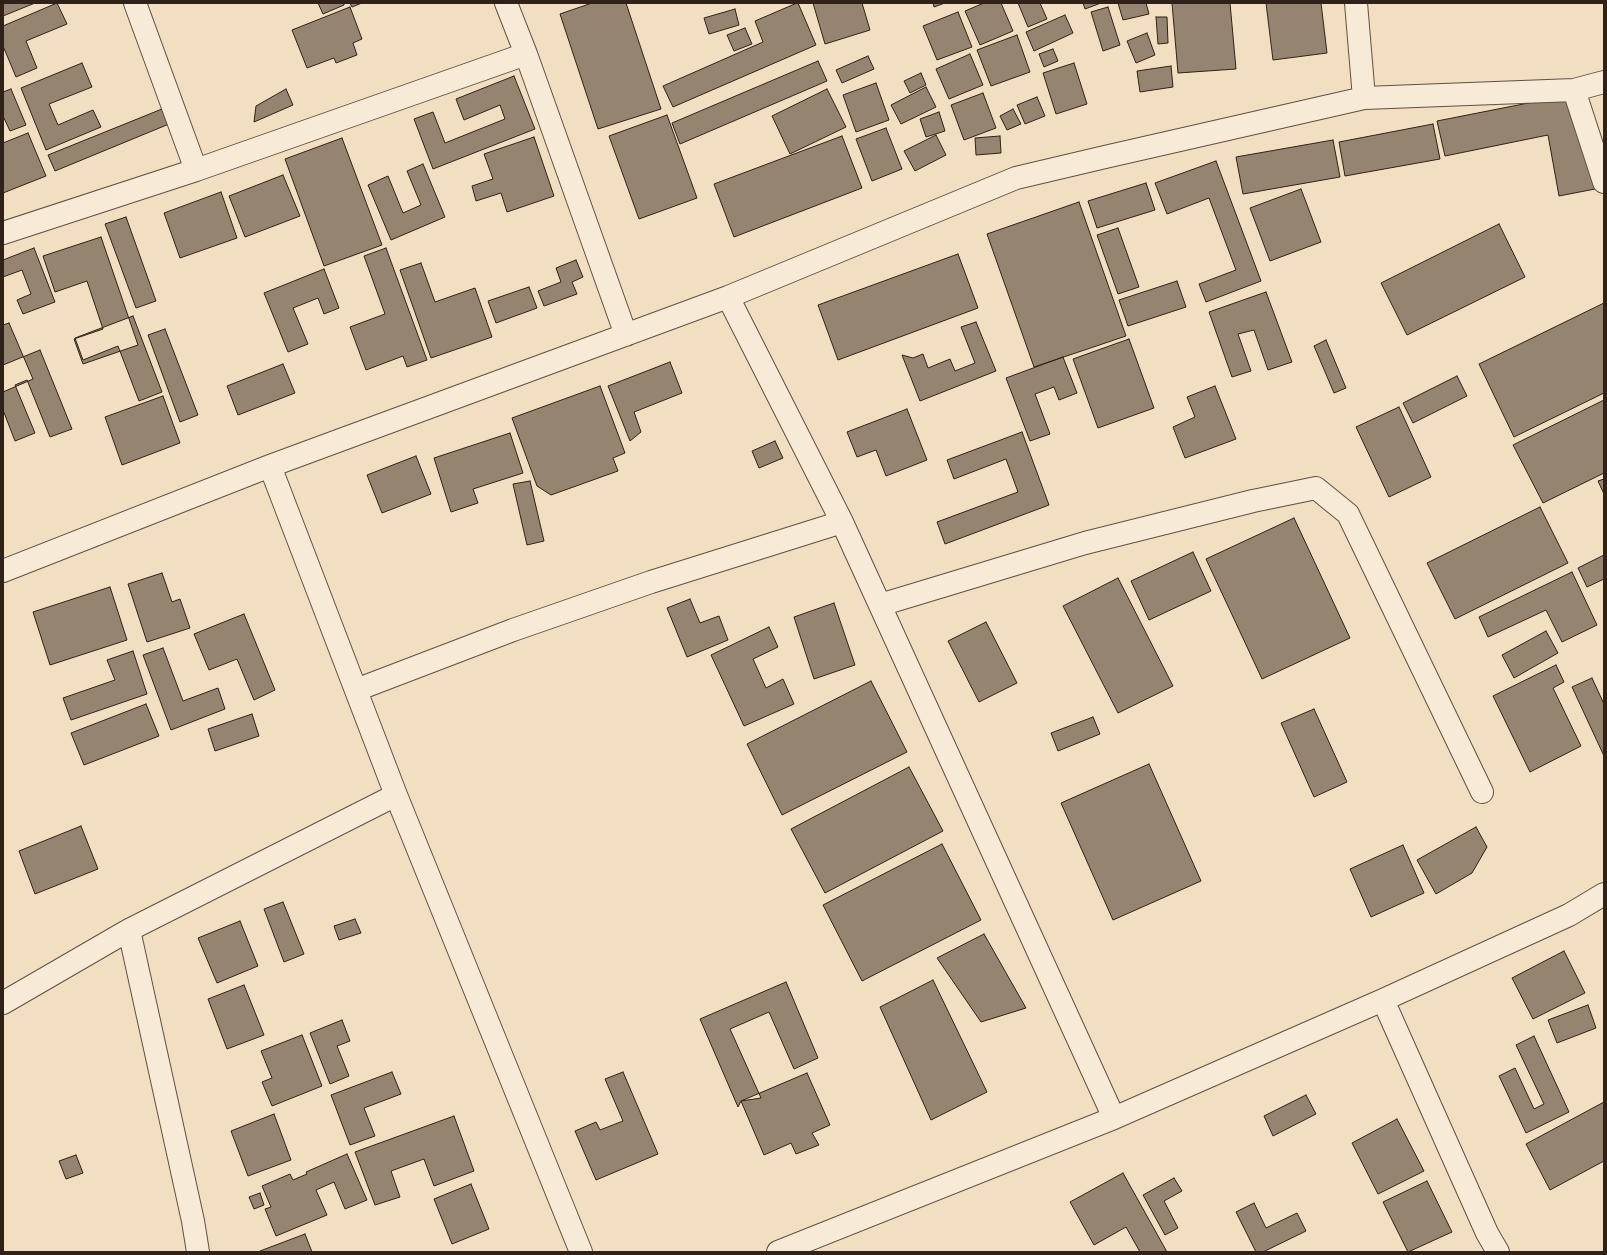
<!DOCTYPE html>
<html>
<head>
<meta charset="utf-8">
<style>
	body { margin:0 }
	#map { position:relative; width:1607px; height:1255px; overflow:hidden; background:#f2dfc1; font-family:"Libre Bodoni",serif }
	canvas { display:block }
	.frame { position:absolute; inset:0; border:4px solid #302119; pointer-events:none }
</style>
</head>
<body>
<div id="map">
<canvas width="1607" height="1255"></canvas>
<div class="frame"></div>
</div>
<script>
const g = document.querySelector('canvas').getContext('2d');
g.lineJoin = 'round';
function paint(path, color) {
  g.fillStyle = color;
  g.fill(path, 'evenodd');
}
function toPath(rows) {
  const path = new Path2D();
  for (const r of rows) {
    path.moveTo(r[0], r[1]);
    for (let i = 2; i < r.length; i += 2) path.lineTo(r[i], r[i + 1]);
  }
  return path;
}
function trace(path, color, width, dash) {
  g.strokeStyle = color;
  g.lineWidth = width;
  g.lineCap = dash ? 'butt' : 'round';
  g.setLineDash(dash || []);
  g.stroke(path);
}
const building = toPath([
	[3,3,35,3,3,16,3,3],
	[57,3,67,24,26,41,37,68,16,77,3,46,3,26,57,3],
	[318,3,344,3,344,5,323,14,318,3],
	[350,3,362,3,352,7,350,3],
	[592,3,626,3,661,109,598,129,560,14,592,3],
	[797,3,798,3,816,45,673,107,663,86,763,42,755,21,797,3],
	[813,3,862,3,870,30,825,44,813,3],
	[933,3,945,3,934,7,933,3],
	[984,3,1001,3,1013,31,980,45,965,11,984,3],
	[1018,3,1040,3,1047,19,1028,27,1018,3],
	[1083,3,1101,3,1085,9,1083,3],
	[1118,3,1146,3,1149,14,1123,20,1118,3],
	[1172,3,1230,3,1236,69,1178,73,1172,3],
	[1266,3,1321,3,1327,53,1273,60,1266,3],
	[350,7,362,39,353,43,357,55,336,63,334,58,307,68,292,30,350,7],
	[1108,7,1120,45,1103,51,1091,12,1108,7],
	[735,9,739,25,709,34,704,18,735,9],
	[958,12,972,47,937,60,923,26,958,12],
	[1065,15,1073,33,1034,51,1026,32,1065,15],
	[1156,17,1167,17,1168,43,1158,44,1156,17],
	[745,28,752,44,734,51,727,35,745,28],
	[1147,33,1155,55,1136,63,1127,41,1147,33],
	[1017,35,1030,72,991,86,977,50,1017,35],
	[1053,49,1058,61,1044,67,1039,54,1053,49],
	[970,54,983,85,949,99,936,69,970,54],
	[868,56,874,69,842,83,836,70,868,56],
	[818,61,827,81,680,144,672,123,818,61],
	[82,63,92,87,49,104,58,125,93,110,101,127,46,150,21,88,82,63],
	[1074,63,1087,104,1056,114,1043,73,1074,63],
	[1171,66,1173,87,1140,92,1137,71,1171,66],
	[921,73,926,85,910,93,904,81,921,73],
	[514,76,535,129,433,169,414,119,433,112,445,143,505,119,500,105,464,120,456,99,514,76],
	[876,83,889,120,856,132,843,95,876,83],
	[926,87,936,107,901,124,891,105,926,87],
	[11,89,26,125,10,131,3,116,3,92,11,89],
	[286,89,293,105,254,122,256,106,286,89],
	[827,89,846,127,790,154,772,116,827,89],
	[983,93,996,128,964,140,951,105,983,93],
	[1564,96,1581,121,1595,189,1559,196,1548,135,1445,156,1437,121,1564,96],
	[1037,97,1045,116,1025,124,1017,105,1037,97],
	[162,109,169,124,55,171,48,155,162,109],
	[1013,109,1021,124,1007,130,1000,116,1013,109],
	[939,112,945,131,926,137,920,119,939,112],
	[667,115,697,198,639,219,609,136,667,115],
	[1433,124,1440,159,1345,176,1339,142,1433,124],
	[886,128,902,169,872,181,856,139,886,128],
	[28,133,46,176,3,193,3,143,28,133],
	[936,135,946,155,915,171,904,151,936,135],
	[842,136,862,188,734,237,714,184,842,136],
	[1000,136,1001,153,976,155,975,138,1000,136],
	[534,137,554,196,507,212,501,193,476,201,472,186,493,179,484,154,534,137],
	[342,138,382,245,324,266,285,159,342,138],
	[1333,140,1340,177,1243,194,1236,157,1333,140],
	[1216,161,1261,281,1206,302,1199,284,1236,270,1209,198,1167,214,1155,183,1216,161],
	[423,164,445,217,391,240,368,185,388,176,403,213,421,205,407,171,423,164],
	[283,175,300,216,245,237,229,196,283,175],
	[1146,183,1155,210,1097,228,1088,201,1146,183],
	[1301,189,1321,242,1270,261,1250,208,1301,189],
	[221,192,237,238,180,258,164,213,221,192],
	[1079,202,1126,336,1034,367,987,234,1079,202],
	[126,217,156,301,136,308,105,224,126,217],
	[1499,224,1525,277,1407,335,1381,283,1499,224],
	[1118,228,1139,287,1118,294,1097,235,1118,228],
	[101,237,138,345,83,364,74,339,103,329,87,281,55,292,43,256,101,237],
	[34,248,55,302,23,314,17,300,31,294,22,270,3,277,3,260,34,248],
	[386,248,427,360,407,367,403,356,366,370,350,327,385,314,364,256,386,248],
	[958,254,978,308,838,360,818,305,958,254],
	[576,260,583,277,572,282,577,294,544,306,538,291,561,282,556,268,576,260],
	[421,263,435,302,475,288,492,337,431,358,400,270,421,263],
	[324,269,339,308,324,314,318,298,293,308,308,344,288,352,264,293,324,269],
	[1177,281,1186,307,1128,326,1119,300,1177,281],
	[529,287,537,308,496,323,488,301,529,287],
	[1266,292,1292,362,1268,370,1254,330,1238,334,1251,371,1232,377,1209,312,1266,292],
	[1604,303,1604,393,1514,437,1479,364,1604,303],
	[133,316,162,392,139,401,118,346,83,360,75,338,133,316],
	[976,322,996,371,920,401,902,355,913,358,923,354,928,368,950,359,955,371,975,363,961,327,976,322],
	[9,323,33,379,3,392,3,325,9,323],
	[165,329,198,415,180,422,148,335,165,329],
	[1129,339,1154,408,1098,428,1073,359,1129,339],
	[1326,340,1346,388,1334,393,1314,346,1326,340],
	[40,350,72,429,50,437,27,380,15,385,35,433,15,441,3,410,3,365,40,350],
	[1063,357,1077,393,1059,400,1054,387,1035,394,1050,434,1030,441,1006,378,1063,357],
	[670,362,682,393,634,412,641,432,630,441,608,386,670,362],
	[283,364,295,393,238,415,227,386,283,364],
	[1457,376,1467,396,1413,423,1403,403,1457,376],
	[600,386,625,453,613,458,618,471,551,495,537,486,512,418,600,386],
	[1215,386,1236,439,1185,458,1173,427,1195,417,1187,397,1215,386],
	[163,396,180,443,122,465,105,417,163,396],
	[1604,400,1604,473,1543,503,1513,445,1604,400],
	[1399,407,1431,477,1389,497,1356,427,1399,407],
	[907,409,927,460,886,476,876,450,857,457,847,432,907,409],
	[1022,432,1049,505,945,544,937,522,1018,492,1006,459,954,479,947,460,1022,432],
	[510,433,523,473,473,489,478,503,451,512,434,458,510,433],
	[775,441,783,458,759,468,752,451,775,441],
	[416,456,431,494,382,513,367,475,416,456],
	[1604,479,1604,494,1598,481,1604,479],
	[530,481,544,541,527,545,513,484,530,481],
	[1540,507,1568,563,1455,619,1427,563,1540,507],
	[1294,518,1350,638,1262,679,1206,559,1294,518],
	[1193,552,1211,591,1149,620,1131,581,1193,552],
	[1604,555,1604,579,1587,587,1578,568,1604,555],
	[1572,572,1597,625,1562,642,1546,610,1488,637,1479,617,1572,572],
	[162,573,172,602,180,599,190,628,147,642,128,584,162,573],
	[1118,578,1173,686,1118,713,1063,606,1118,578],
	[110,587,127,640,50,665,33,612,110,587],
	[690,599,700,623,719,616,728,640,687,657,667,608,690,599],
	[834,603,855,665,814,679,794,617,834,603],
	[244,614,275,690,254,700,237,659,209,670,194,634,244,614],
	[986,622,1017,683,979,702,948,641,986,622],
	[769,627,778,647,753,659,766,688,783,679,794,704,744,726,711,655,769,627],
	[1546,631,1558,653,1514,678,1502,655,1546,631],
	[163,648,183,701,218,688,225,709,171,730,143,655,163,648],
	[133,651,147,694,71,720,63,698,115,680,107,660,133,651],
	[1556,665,1564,682,1553,688,1581,746,1530,772,1493,696,1556,665],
	[1592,678,1604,704,1604,756,1572,687,1592,678],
	[871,681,907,752,782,815,747,744,871,681],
	[146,704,159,736,84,765,71,733,146,704],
	[1314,709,1347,782,1314,797,1281,723,1314,709],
	[252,714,259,736,215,751,208,729,252,714],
	[1093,717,1100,734,1058,751,1051,733,1093,717],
	[1149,764,1201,881,1113,920,1061,803,1149,764],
	[909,767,943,831,825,893,791,829,909,767],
	[81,826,98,869,35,894,19,851,81,826],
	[1476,827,1487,847,1472,873,1436,894,1417,860,1476,827],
	[942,844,981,920,862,981,823,905,942,844],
	[1403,845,1424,893,1371,917,1350,869,1403,845],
	[283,902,304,954,284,962,264,909,283,902],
	[355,919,361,933,339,940,334,926,355,919],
	[240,921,258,966,217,983,198,938,240,921],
	[984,934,1026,1008,981,1022,937,958,984,934],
	[1564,951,1585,993,1533,1019,1512,978,1564,951],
	[933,980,987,1092,931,1120,880,1007,933,980],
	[786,982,818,1058,794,1069,769,1012,730,1029,761,1098,741,1101,738,1107,700,1019,786,982],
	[244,985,264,1035,227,1049,208,999,244,985],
	[1588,1005,1596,1028,1557,1043,1548,1020,1588,1005],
	[342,1020,350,1041,337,1046,349,1076,330,1084,310,1033,342,1020],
	[302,1035,322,1086,272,1106,262,1082,272,1078,261,1051,302,1035],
	[1534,1036,1569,1112,1526,1133,1499,1076,1515,1068,1534,1109,1544,1104,1516,1045,1534,1036],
	[392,1072,401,1094,364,1108,375,1136,350,1145,331,1095,392,1072],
	[623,1072,658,1154,596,1180,575,1131,596,1122,600,1130,623,1121,605,1079,623,1072],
	[807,1073,830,1125,812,1133,819,1145,796,1154,791,1143,764,1155,741,1101,807,1073],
	[1306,1095,1316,1114,1273,1136,1264,1116,1306,1095],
	[1604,1102,1604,1161,1550,1190,1526,1144,1604,1102],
	[274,1114,291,1160,248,1176,231,1131,274,1114],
	[454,1116,474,1171,434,1186,424,1159,391,1171,400,1197,375,1205,355,1152,454,1116],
	[1397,1119,1424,1171,1378,1194,1352,1143,1397,1119],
	[347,1154,367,1200,345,1209,334,1182,316,1190,327,1215,276,1236,265,1209,271,1207,262,1186,290,1174,293,1180,307,1174,306,1172,347,1154],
	[76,1155,83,1173,66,1179,59,1161,76,1155],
	[1123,1173,1167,1252,1140,1252,1126,1227,1094,1245,1070,1202,1123,1173],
	[1174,1178,1182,1191,1164,1201,1178,1228,1165,1235,1143,1195,1174,1178],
	[1427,1181,1452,1232,1408,1252,1383,1202,1427,1181],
	[471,1184,489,1229,452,1244,434,1199,471,1184],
	[260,1193,264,1205,254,1209,249,1197,260,1193],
	[1254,1203,1266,1228,1297,1213,1306,1231,1263,1252,1256,1252,1236,1212,1254,1203],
	[305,1234,312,1252,261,1252,260,1251,305,1234]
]);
paint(building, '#958470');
trace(building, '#302119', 1);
const minor = toPath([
	[135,3,196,170],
	[506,3,526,54,626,335],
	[1356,3,1364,98],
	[1574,90,1604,182],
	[3,233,196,170,526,54],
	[728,297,842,522,1114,1118],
	[270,466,396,795,581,1252],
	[3,571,270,466,728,297,1016,178,1105,157,1364,98,1574,90,1604,82],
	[880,605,1085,543,1253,501,1316,488,1348,514,1482,792],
	[356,690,513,630,651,582,842,522],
	[129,930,193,1221,198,1252],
	[1383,1000,1487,1233,1498,1252],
	[3,1003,129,930,396,795],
	[778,1252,1114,1118,1383,1000,1569,915,1604,894]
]);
trace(minor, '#605043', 24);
trace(minor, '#f7ead7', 22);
</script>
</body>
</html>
